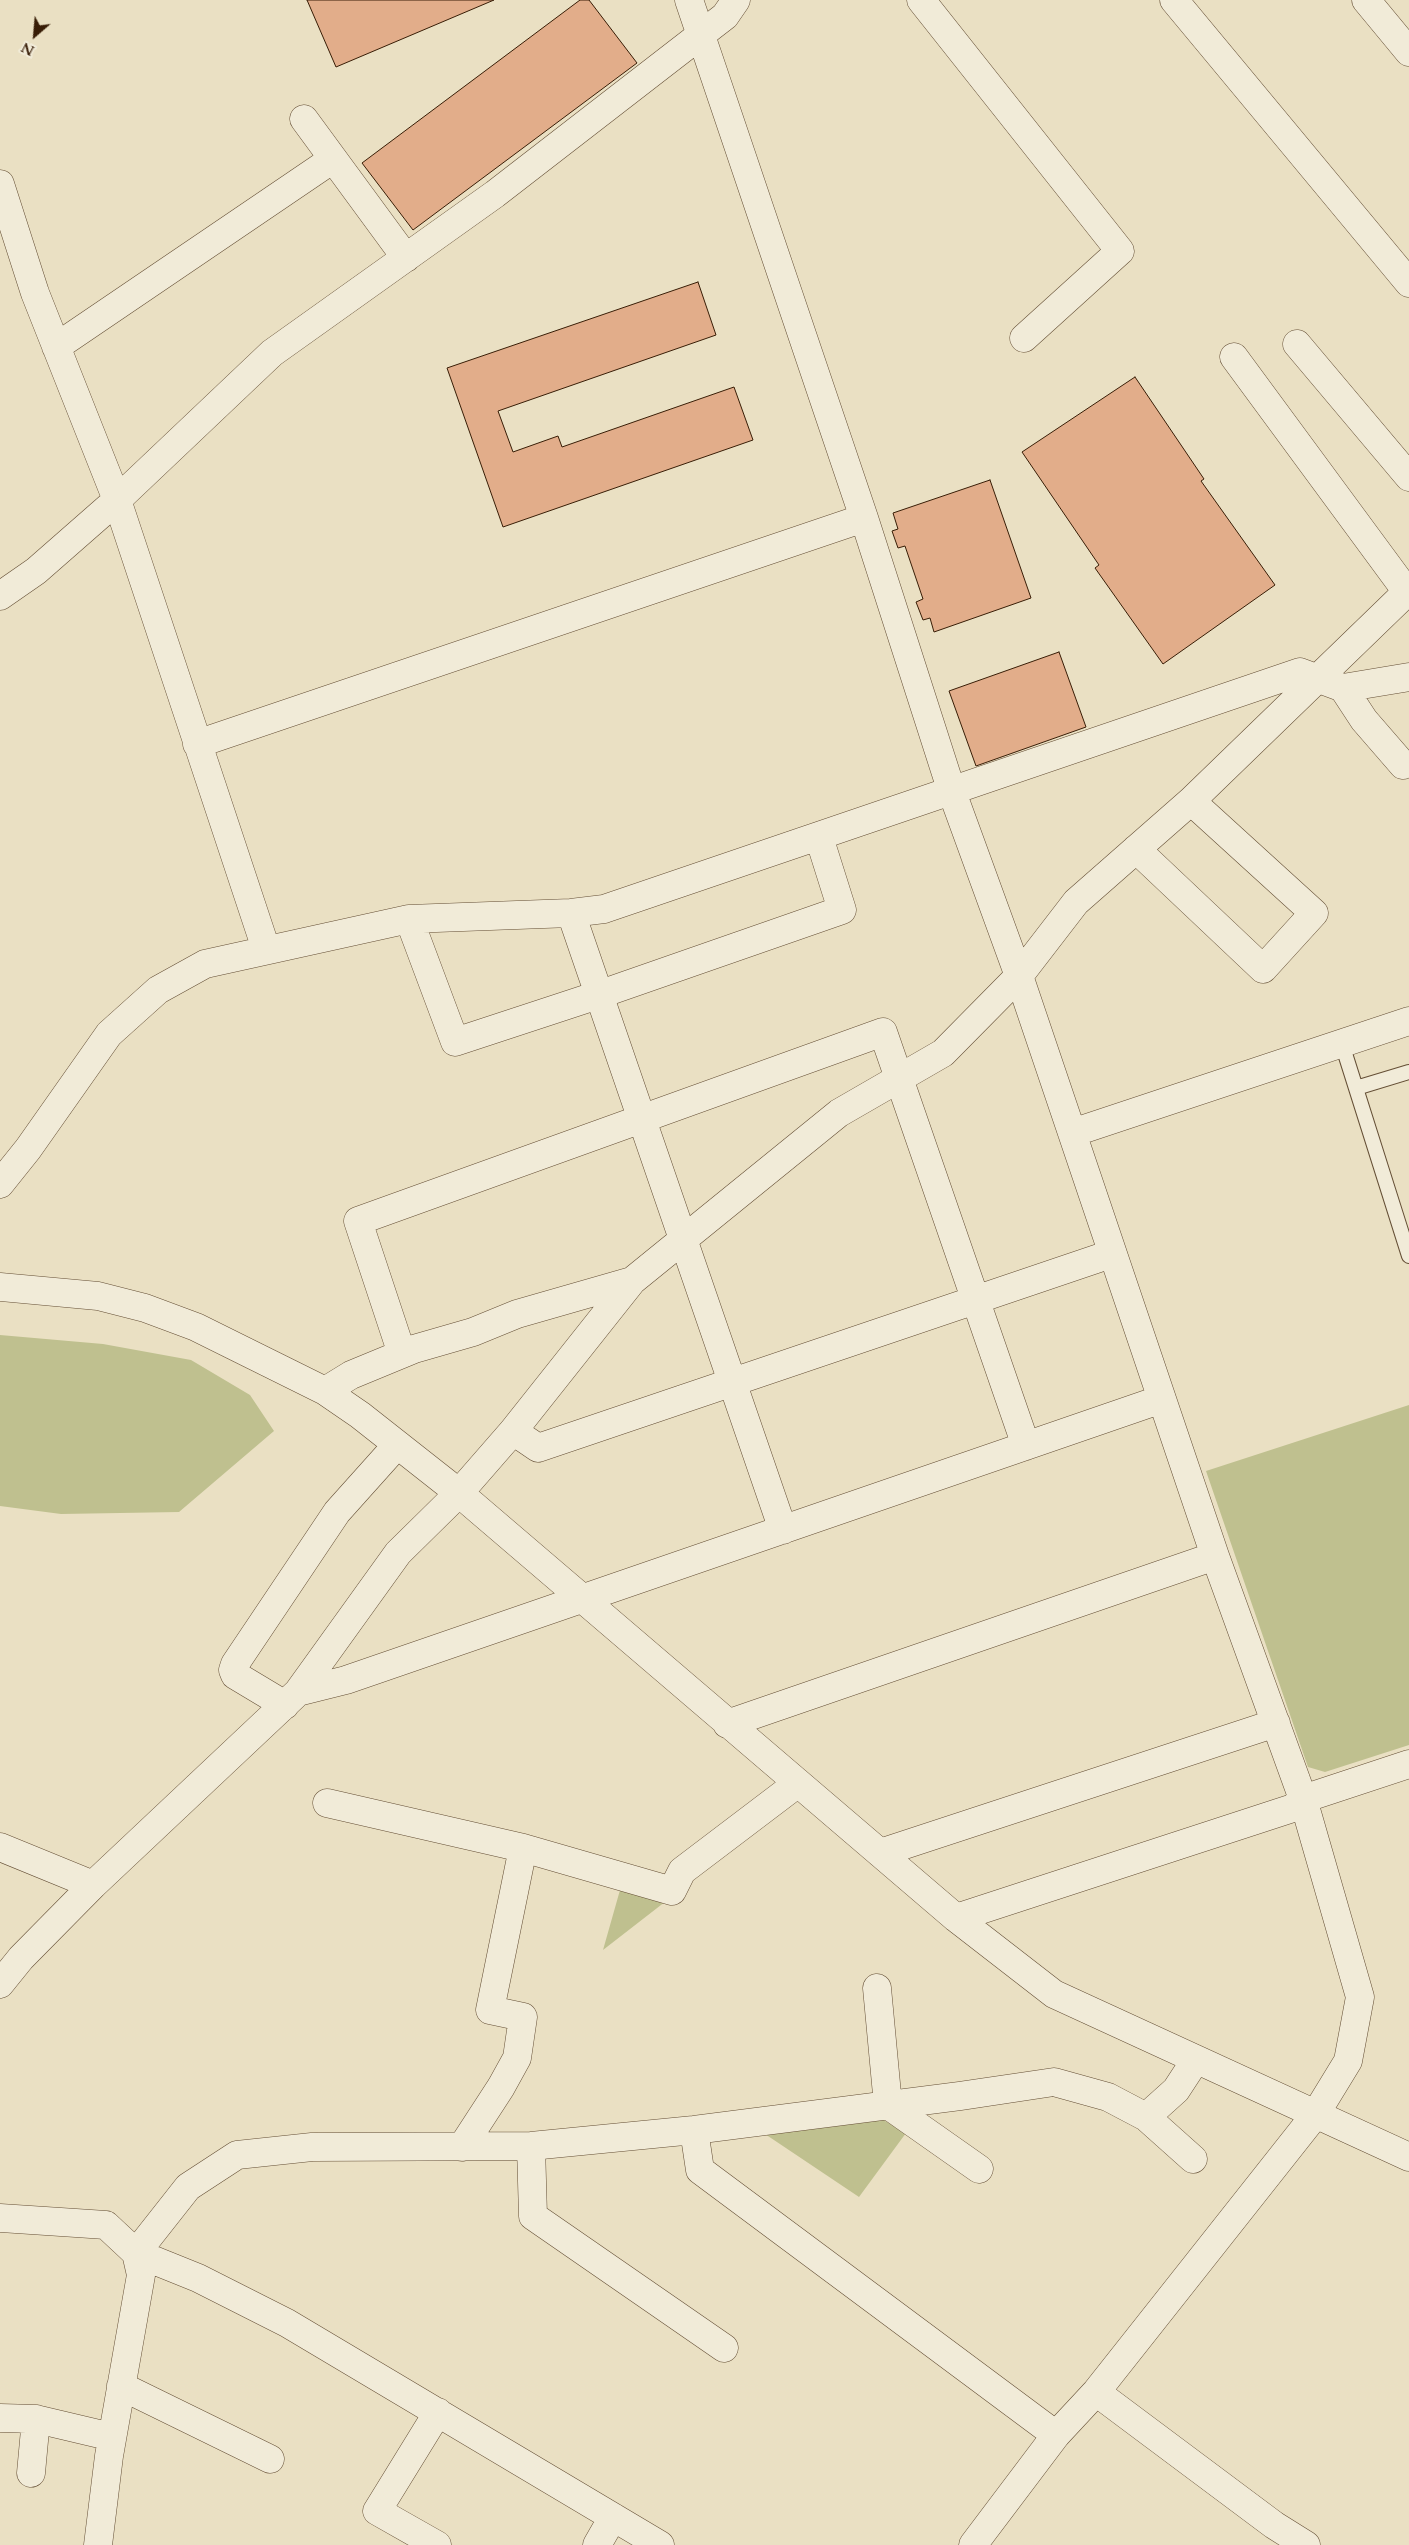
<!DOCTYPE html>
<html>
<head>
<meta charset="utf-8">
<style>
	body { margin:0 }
	#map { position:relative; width:1409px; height:2545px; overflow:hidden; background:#eae0c3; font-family:Cardo,serif }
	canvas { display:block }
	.north { position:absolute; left:10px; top:10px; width:50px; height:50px; -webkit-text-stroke:4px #f1ebd8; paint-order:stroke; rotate:207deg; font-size:14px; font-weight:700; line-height:20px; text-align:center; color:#381d06 }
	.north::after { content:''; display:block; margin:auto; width:18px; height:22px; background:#381d06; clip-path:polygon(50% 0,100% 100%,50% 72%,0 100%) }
</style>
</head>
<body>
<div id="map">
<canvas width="1409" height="2545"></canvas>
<div class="north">N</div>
</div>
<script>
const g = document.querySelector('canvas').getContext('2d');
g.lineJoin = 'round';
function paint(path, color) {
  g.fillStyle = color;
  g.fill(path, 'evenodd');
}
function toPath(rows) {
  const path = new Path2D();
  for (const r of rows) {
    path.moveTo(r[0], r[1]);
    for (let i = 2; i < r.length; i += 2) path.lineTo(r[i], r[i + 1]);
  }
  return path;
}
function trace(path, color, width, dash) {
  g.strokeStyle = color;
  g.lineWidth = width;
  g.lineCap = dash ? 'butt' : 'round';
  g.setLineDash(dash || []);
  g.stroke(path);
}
paint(toPath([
	[0,1335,103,1344,191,1360,250,1395,274,1431,179,1512,61,1514,0,1506],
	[1409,1405,1409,1745,1325,1772,1308,1767,1206,1471],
	[622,1883,670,1898,603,1950],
	[880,2118,906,2133,859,2197,762,2132]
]), '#bfc08f');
const building = toPath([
	[307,0,494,0,336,67,307,0],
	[580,0,589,0,637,63,413,230,362,163,580,0],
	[698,282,716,335,498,411,513,452,558,436,562,447,734,387,753,440,503,527,447,368,698,282],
	[1135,377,1204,479,1201,481,1275,585,1163,664,1095,568,1099,565,1022,452,1135,377],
	[990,480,1031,598,934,632,930,618,923,620,916,602,923,599,905,546,898,548,892,531,898,529,893,513,990,480],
	[1059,652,1086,727,976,766,949,691,1059,652]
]);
paint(building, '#e2ad8a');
trace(building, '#381d06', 1);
const service = toPath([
	[1342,1044,1409,1256],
	[1356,1088,1409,1072]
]);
const minor = toPath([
	[689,0,864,518,952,792,1019,976,1215,1556,1303,1799,1360,1997,1348,2061,1315,2115,1096,2392,1056,2435,973,2545],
	[921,0,1120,251,1024,338],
	[1174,0,1409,283],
	[1366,0,1409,52],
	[304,119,406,258],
	[0,184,35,293,117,500,266,949],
	[1297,344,1409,477],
	[56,347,333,159],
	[1234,357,1407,592],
	[0,596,36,571,117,500,272,353,495,194,725,16,736,0],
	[1343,688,1364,720,1403,765],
	[197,744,864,518],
	[1136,849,1263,969,1314,913,1191,801],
	[571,913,783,1530],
	[409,919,455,1042,598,995,842,910,819,837],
	[1072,1133,1409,1021],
	[0,1184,28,1149,109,1034,158,990,205,964,409,919,571,913,604,909,1300,672,1343,688,1409,677],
	[0,1287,98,1296,145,1308,196,1327,325,1391,360,1415,459,1493,956,1918,1054,1994,1409,2157],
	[402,1354,358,1221,883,1032,1026,1446],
	[325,1391,351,1375,414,1349,473,1332,517,1314,632,1281],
	[513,1431,538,1448,1111,1254],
	[298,1692,346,1680,1162,1399],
	[285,1705,235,1675,233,1670,235,1664,337,1512,397,1445],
	[727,1724,1215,1556],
	[327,1803,523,1848,672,1891,682,1871,798,1783],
	[0,1847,93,1885],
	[880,1853,1276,1723],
	[956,1918,1293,1808,1303,1799,1409,1764],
	[0,1984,21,1958,93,1885,298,1692,398,1553,459,1493,513,1431,632,1281,839,1113,943,1053,1019,976,1076,902,1191,801,1409,590],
	[877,1988,888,2105,979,2169],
	[1146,2117,1193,2159],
	[694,2130,700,2170,1056,2435],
	[531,2146,533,2216,724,2348],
	[462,2147,501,2087,517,2058,523,2017,490,2010,523,1848],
	[0,2218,106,2225,136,2253,198,2278,287,2323,660,2545],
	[136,2253,188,2187,237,2155,312,2147,531,2146,694,2130,960,2096,1054,2082,1108,2097,1146,2117,1176,2090,1195,2061],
	[121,2386,270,2459],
	[1096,2392,1274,2525,1306,2545],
	[0,2418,36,2419,112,2437],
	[31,2473,36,2419],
	[98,2545,109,2456,141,2275,136,2253],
	[437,2545,377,2511,438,2412],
	[597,2545,613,2517]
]);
trace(service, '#644e35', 16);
trace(minor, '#644e35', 29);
trace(service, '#f1ebd8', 14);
trace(minor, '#f1ebd8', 28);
</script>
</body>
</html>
